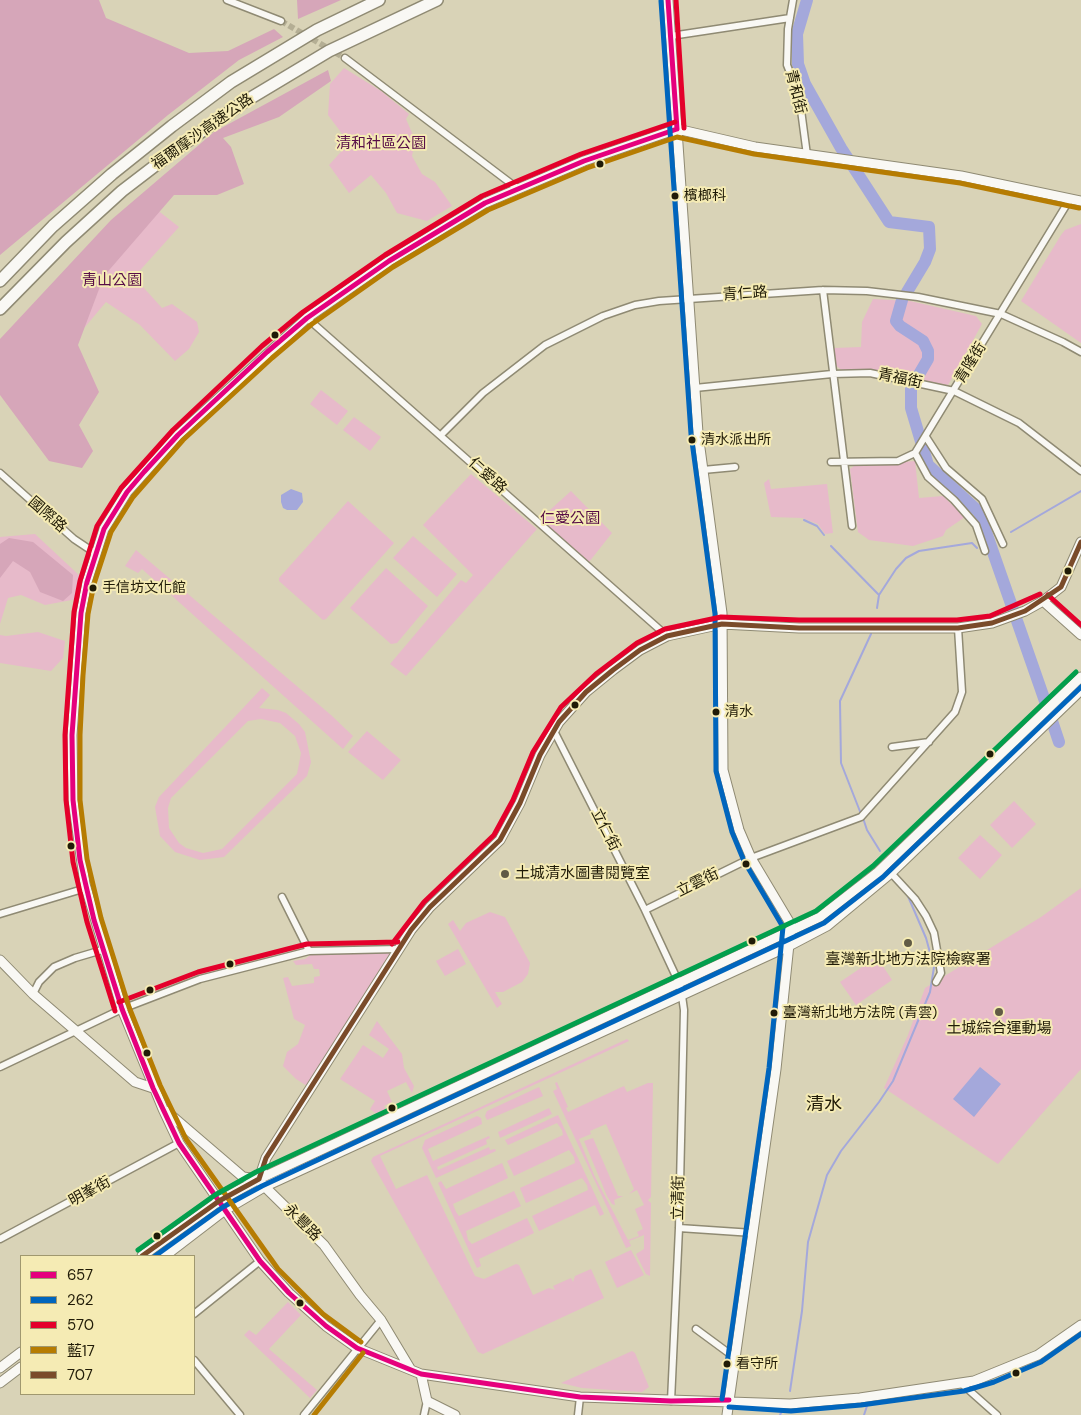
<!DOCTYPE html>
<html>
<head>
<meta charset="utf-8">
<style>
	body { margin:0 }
	#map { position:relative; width:1081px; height:1415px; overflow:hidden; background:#d9d3b7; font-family:"DM Sans","Noto Sans TC",sans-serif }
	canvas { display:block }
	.legend { position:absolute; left:20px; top:1255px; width:175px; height:140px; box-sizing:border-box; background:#f5ebb4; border:1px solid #a0986f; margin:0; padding:6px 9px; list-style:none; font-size:15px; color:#201b07 }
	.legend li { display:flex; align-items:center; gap:10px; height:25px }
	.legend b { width:25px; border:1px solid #a0986f }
</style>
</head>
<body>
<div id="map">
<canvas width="1081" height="1415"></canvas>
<ul class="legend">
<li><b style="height:6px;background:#e5007d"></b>657</li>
<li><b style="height:6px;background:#0065bd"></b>262</li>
<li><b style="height:6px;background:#e4002b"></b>570</li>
<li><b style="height:6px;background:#b67c02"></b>藍17</li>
<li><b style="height:6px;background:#7a4b2a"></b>707</li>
</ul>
</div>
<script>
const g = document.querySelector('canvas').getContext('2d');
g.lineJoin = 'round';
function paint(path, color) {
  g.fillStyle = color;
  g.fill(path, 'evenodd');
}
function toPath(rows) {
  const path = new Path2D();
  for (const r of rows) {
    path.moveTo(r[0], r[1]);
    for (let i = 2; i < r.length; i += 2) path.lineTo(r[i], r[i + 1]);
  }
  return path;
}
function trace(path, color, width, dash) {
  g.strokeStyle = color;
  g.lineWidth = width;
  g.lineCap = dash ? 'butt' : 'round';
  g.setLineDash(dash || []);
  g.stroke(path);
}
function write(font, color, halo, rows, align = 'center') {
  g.font = font + ' "DM Sans","Noto Sans TC",sans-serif';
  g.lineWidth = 4;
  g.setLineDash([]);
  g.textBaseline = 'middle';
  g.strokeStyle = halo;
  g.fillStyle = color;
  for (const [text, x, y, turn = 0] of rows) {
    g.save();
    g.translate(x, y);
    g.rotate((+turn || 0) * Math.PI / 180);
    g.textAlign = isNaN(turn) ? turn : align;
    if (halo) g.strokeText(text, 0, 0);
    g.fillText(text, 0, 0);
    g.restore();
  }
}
paint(toPath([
	[344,68,381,91,409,114,406,119,415,140,412,156,422,174,435,182,452,206,427,221,397,213,386,193,371,175,349,193,329,165,349,143,328,115,330,84],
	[156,209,179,227,134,277,162,308,172,304,197,322,199,332,189,349,175,361,140,325,106,302,85,327,74,302],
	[1081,224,1081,343,1021,301,1061,235,1065,230],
	[873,299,910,301,976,316,982,324,948,385,875,371,843,371,835,365,834,348,861,347,862,322],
	[321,390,348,411,337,425,310,404],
	[354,417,381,437,370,451,343,430],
	[915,461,919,498,943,496,965,517,946,530,943,536,913,546,869,540,858,532,850,469,854,466],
	[471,474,537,529,406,676,390,664,461,580,466,583,473,575,423,525],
	[769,479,771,489,827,484,833,533,825,534,818,524,802,518,771,517,764,483],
	[571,491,612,533,589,562,540,519],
	[348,501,394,543,326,619,323,620,279,581,279,578],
	[35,534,80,576,81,591,77,599,45,605,21,595,8,598,0,624,0,537],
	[413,536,457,574,437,597,393,558],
	[136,550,331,715,353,736,343,749,142,569,138,573,125,566],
	[386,568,428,606,397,643,391,644,350,608],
	[38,632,65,641,63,658,51,671,0,663,0,635,6,636],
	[262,688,270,695,259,708,278,710,286,713,299,724,305,732,311,762,307,776,224,857,200,860,175,852,160,836,155,807,159,797],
	[261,719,280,723,295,736,301,753,297,774,222,849,203,853,186,848,179,843,169,828,168,808,171,798,248,721],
	[367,731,401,760,383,780,348,752],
	[1014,801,1036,824,1012,848,990,825],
	[980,835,1002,855,980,879,958,858],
	[1081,888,1081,1069,998,1164,884,1088,908,1035,925,988,1041,917],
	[490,912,505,917,530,963,528,974,522,982,503,992,495,992,502,1004,497,1008,448,924,453,920,460,931,466,923],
	[458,949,466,964,445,976,436,961],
	[390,953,307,1086,296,1079,283,1066,287,1052,298,1044,305,1025,294,1019,283,978,288,977,292,986,314,983,314,977,320,976,319,969,314,969,312,964,296,965,293,961,305,959,312,954],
	[877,957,892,980,856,1005,840,982],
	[377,1021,402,1054,404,1068,414,1086,412,1093,406,1082,387,1091,392,1102,384,1106,387,1113,379,1116,370,1109,375,1101,340,1079,363,1045,383,1058,389,1049,369,1035],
	[627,1039,629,1041,380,1156,396,1189,427,1175,475,1276,484,1279,516,1264,519,1265,533,1295,549,1288,555,1290,553,1286,571,1278,573,1282,575,1276,591,1269,604,1298,483,1354,478,1352,371,1161,373,1157],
	[557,1082,568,1107,566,1108,568,1112,624,1086,627,1092,648,1083,653,1083,651,1197,648,1200,651,1203,650,1276,646,1274,636,1254,644,1249,644,1235,629,1241,631,1246,626,1248,553,1091,557,1089,555,1083],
	[606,1124,634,1189,629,1194,637,1190,644,1205,635,1209,643,1229,637,1232,639,1236,628,1240,595,1177,579,1139,591,1134,590,1131],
	[539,1087,543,1096,487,1120,485,1116,487,1111],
	[549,1108,552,1114,500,1138,498,1132],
	[558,1115,604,1214,600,1216,595,1205,539,1231,532,1216,588,1190,587,1185,582,1178,526,1203,520,1188,575,1163,574,1157,569,1150,514,1176,507,1161,563,1135,562,1130,557,1123,508,1145,505,1140],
	[477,1116,481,1118,482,1124,428,1149,433,1161,489,1136,490,1138,486,1140,487,1144,437,1167,438,1170,489,1147,490,1150,495,1149,496,1151,436,1178,422,1148,425,1140],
	[593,1138,618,1196,623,1196,614,1200,615,1205,612,1204,607,1196,584,1141],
	[502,1163,508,1178,453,1204,456,1212,459,1216,514,1191,521,1206,466,1231,468,1240,472,1244,527,1218,534,1233,479,1259,481,1266,477,1268,438,1183,441,1181,446,1189],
	[631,1250,644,1275,617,1288,605,1262],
	[288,1302,301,1315,269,1349,317,1390,310,1398,244,1335,249,1330,256,1335],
	[632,1351,635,1353,649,1387,642,1392,582,1388,561,1383]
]), '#e7baca');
paint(toPath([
	[0,0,99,0,106,18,189,53,228,51,274,29,283,37,239,60,168,115,0,255],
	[297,0,341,0,298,19],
	[328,70,331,81,279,117,223,138,231,147,244,184,217,195,174,195,104,276,78,345,99,392,79,425,93,451,82,468,49,461,0,395,0,339,111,220,214,132],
	[9,538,33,542,73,575,72,593,63,601,40,592,30,572,13,561,0,578,0,544]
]), '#d6a6b9');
paint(toPath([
	[291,489,302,493,303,502,297,510,287,510,283,508,281,502,281,495],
	[980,1067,1001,1084,974,1117,953,1099]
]), '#a4a8db');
trace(toPath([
	[804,520,817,526,824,535],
	[1011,532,1081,491],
	[831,546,878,594],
	[877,608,879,595,896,569,906,558,919,551,972,543,977,548],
	[861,814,841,763,840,701,871,634],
	[863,818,867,830,880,851],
	[790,1391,802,1311,808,1242,827,1175,841,1151,879,1102,893,1081,930,992,934,967,926,938,907,894],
	[780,1415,781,1413],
	[864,1415,869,1400]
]), '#a4a8db', 2);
trace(toPath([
	[807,0,797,34,798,64,805,84,841,148,889,222,929,227,930,249,925,262,907,292],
	[902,300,896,321,900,326,923,341,928,351,928,359,911,388,911,408,928,465,979,512,1046,704],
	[1049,712,1059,742]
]), '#a4a8db', 12);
trace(toPath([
	[281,21,345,58]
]), '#b4ae94', 6, [6, 3]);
const street = toPath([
	[227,0,281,21],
	[793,0,788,29,787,65,799,95,807,155],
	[671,36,790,18],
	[345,58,517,188],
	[823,290,852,526],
	[307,318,667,636],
	[695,388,832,374,870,373,954,391,1019,423,1081,471],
	[441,435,483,393,545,345,603,316,635,305,659,301,823,290,867,291,918,297,1001,314,1063,342,1081,352],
	[926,437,946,468,982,499,1003,544],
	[915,453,928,477,954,500,976,525,985,551],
	[831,462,898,461,915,453,1070,199],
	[703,470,735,467],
	[0,473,74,539,95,553],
	[554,731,645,910,679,983,682,996,684,1010,679,1228,671,1401],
	[892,747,929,742],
	[891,873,915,899,926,916,934,933,941,973,936,982],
	[282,897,309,951],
	[645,910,751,858,861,817,955,712,962,692,958,628],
	[0,914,86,888],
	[33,994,39,982,54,967,75,958,102,950],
	[0,1067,122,1009,200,979,309,951,398,949],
	[679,1228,753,1233],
	[0,1239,179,1143],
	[194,1314,260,1261],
	[696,1329,734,1357],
	[194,1360,240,1415],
	[962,1384,997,1415],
	[304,1415,381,1320],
	[424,1415,427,1401],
	[578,1415,580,1397]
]);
const secondary = toPath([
	[668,0,698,433,722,613,723,770,739,830,751,858,791,925,776,1069,727,1415],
	[1081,201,961,176,755,147,677,129,584,161,485,203,389,261,307,318,178,435,127,492,104,529,87,582,81,613,72,735,73,800,85,884,122,1009,163,1109,179,1143,260,1261,289,1293,326,1326,357,1348,421,1374,580,1397,790,1404,860,1398,974,1381,1038,1355,1081,1325],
	[1043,601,1081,635],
	[0,960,33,994,135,1082,153,1088],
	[166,1111,243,1177,259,1179],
	[259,1179,266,1158,411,930,430,907,500,840,520,803,540,755,559,722,586,692,613,670,640,650,667,636,722,624,799,628,958,628,992,623,1025,611,1043,601,1061,587,1081,542],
	[261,1183,324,1245,360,1295,381,1320,411,1370],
	[142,1256,219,1201,259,1179,820,917,878,872,1081,677],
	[165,1256,225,1210,264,1187,789,946,827,926,891,873,1081,690],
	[0,1368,21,1352],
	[421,1374,427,1401,455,1415],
	[0,1383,21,1367]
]);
const highway = toPath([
	[0,281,53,226,112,174,172,126,231,82,317,30,379,0],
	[0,309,66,242,122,191,182,145,244,102,329,51,437,0]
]);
trace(street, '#8f8a73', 9);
trace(secondary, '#8f8a73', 11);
trace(highway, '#8f8a73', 14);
trace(street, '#f9f8f4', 6);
trace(secondary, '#f9f8f4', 9);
trace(highway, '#f9f8f4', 11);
trace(toPath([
	[668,0,677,129],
	[677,129,584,161,485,203,389,261,307,318,267,352,178,435,144,472,127,492,104,529,87,582,81,613,72,735,73,800,80,860,94,920,122,1009,153,1088,179,1143,260,1261,289,1293,326,1326,357,1348,421,1374,580,1397,671,1401,729,1400]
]), '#e5007d', 5);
trace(toPath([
	[661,1,691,434,715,614,716,771,732,832,744,861,783,927,769,1068,722,1399],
	[155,1256,223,1207,262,1186,824,923,883,877,1081,687],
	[729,1407,791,1411,861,1405,964,1391,994,1382,1041,1362,1081,1334]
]), '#0065bd', 5);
trace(toPath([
	[676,0,684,128],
	[1048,595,1081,625],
	[392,944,424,902,494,835,513,800,533,752,561,707,596,674,637,643,665,629,721,617,799,620,957,620,990,616,1040,594],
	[119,1002,198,972,307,944,398,942],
	[115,1011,87,922,73,862,66,800,65,735,74,612,80,581,97,526,121,488,173,430,262,346,303,312,385,255,482,196,581,154,675,122]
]), '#e4002b', 5);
trace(toPath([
	[361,1342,323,1314,278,1269,186,1139,160,1085,129,1007,101,918,87,859,80,800,80,735,83,675,88,614,94,584,111,532,133,497,183,440,272,358,312,324,393,267,488,210,587,168,677,137,754,154,960,183,1079,208],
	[314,1415,363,1353]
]), '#b67c02', 5);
trace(toPath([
	[259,1179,266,1158,411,930,430,907,500,840,520,803,540,755,559,722,586,692,613,670,640,650,667,636,722,624,799,628,958,628,992,623,1025,611,1061,587,1081,542],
	[142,1256,219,1201,259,1179]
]), '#7a4b2a', 5);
trace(toPath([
	[138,1250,215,1195,256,1172,816,911,873,866,1076,672]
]), '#029f4d', 5);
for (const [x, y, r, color] of [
	[600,164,4.5,"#201b07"],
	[675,196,4.5,"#201b07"],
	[275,335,4.5,"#201b07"],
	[692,440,4.5,"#201b07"],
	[1068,571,4.5,"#201b07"],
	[93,588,4.5,"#201b07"],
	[575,705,4.5,"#201b07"],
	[716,712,4.5,"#201b07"],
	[990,754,4.5,"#201b07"],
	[71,846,4.5,"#201b07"],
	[746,864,4.5,"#201b07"],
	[505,874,5,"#615b45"],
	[752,941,4.5,"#201b07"],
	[908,943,5,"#615b45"],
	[230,964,4.5,"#201b07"],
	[150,990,4.5,"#201b07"],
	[999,1012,5,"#615b45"],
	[774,1013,4.5,"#201b07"],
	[147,1053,4.5,"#201b07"],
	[392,1108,4.5,"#201b07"],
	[157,1236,4.5,"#201b07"],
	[300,1303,4.5,"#201b07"],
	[727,1364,4.5,"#201b07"],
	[1016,1373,4.5,"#201b07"]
]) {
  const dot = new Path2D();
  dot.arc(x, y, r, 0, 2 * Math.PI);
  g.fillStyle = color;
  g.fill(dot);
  trace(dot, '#f5ebb4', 2);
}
write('14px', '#201b07', '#f5ebb4', [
	["檳榔科",684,196],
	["清水派出所",701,440],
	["手信坊文化館",102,588],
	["清水",725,712],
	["臺灣新北地方法院 (青雲)",783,1013],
	["看守所",736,1364]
], 'left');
write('15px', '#201b07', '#f5ebb4', [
	["青和街",795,92,76],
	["福爾摩沙高速公路",203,132,-35],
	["青仁路",745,294,-4],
	["青隆街",971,363,-58],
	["青福街",900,379,12],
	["仁愛路",487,476,42],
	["國際路",47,515,41],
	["立仁街",605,830,63],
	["立雲街",698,883,-26],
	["明峯街",90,1192,-29],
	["立清街",679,1198,-89],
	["永豐路",302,1223,45]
]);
write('15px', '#580e48', '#f5ebb4', [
	["清和社區公園",381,144],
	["青山公園",112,281],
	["仁愛公園",570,519]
]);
write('15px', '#201b07', '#f5ebb4', [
	["土城清水圖書閱覽室",515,874,"left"],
	["臺灣新北地方法院檢察署",908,960],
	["土城綜合運動場",999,1029]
]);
write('18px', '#201b07', '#f5ebb4', [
	["清水",824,1105]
]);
</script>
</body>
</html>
